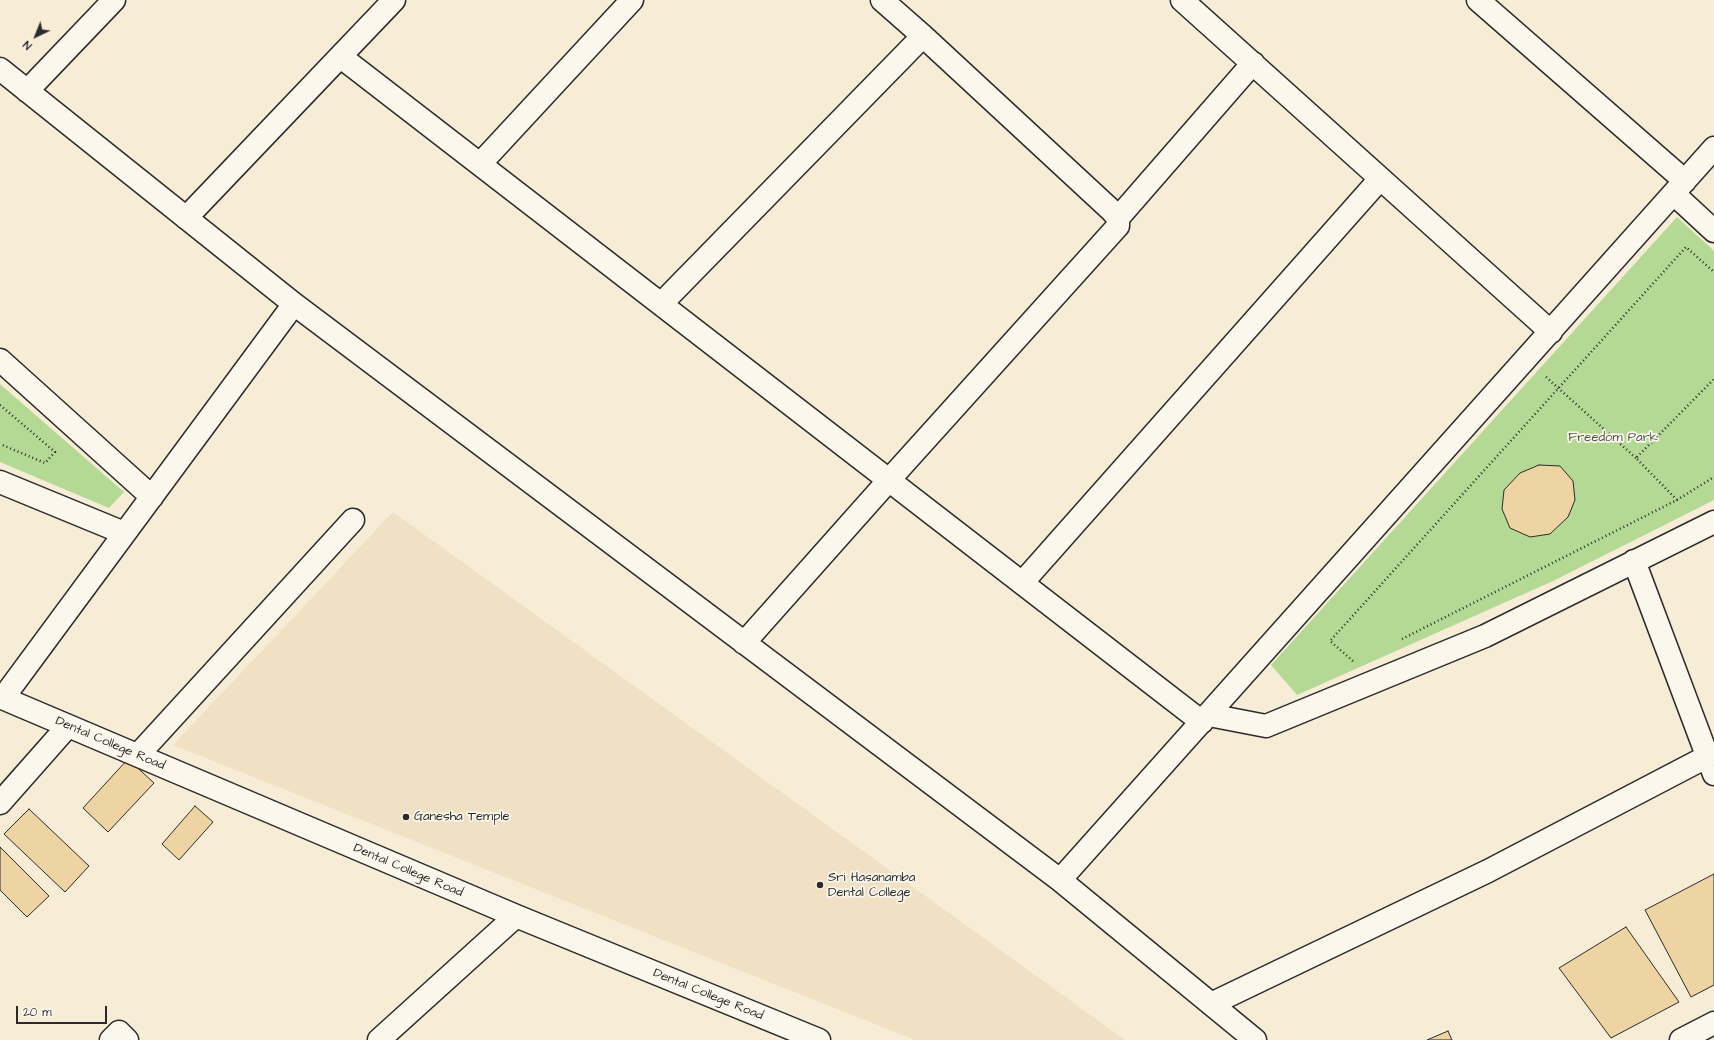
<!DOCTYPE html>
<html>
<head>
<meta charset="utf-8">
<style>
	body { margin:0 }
	#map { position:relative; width:1714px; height:1040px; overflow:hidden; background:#f7ecd6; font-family:"Architects Daughter",sans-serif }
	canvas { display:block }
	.north { position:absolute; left:16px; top:16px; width:40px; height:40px; -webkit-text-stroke:3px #fbf7ec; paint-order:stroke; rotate:223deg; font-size:11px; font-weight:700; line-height:16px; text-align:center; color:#2b2b2b }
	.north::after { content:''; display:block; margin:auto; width:14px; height:18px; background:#2b2b2b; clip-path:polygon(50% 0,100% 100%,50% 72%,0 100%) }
	.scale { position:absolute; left:16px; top:1006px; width:91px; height:18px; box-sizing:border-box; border:2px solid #2b2b2b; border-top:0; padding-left:5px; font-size:12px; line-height:14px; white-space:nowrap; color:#2b2b2b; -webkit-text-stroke:3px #fbf7ec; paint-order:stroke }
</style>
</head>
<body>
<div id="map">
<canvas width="1714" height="1040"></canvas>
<div class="north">N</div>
<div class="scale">20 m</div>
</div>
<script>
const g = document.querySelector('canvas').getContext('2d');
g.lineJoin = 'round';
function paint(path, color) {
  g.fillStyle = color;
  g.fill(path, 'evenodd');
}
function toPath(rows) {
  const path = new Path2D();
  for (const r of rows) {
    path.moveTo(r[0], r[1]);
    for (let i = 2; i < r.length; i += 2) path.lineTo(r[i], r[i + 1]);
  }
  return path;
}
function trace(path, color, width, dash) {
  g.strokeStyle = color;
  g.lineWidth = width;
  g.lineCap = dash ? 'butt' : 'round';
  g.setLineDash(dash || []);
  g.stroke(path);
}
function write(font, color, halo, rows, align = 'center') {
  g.font = font + ' "Architects Daughter",sans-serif';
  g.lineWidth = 3.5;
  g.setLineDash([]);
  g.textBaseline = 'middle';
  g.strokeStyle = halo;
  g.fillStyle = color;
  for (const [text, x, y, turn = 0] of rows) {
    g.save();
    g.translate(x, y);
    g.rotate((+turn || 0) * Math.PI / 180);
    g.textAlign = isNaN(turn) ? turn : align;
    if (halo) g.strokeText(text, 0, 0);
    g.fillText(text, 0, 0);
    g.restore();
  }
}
paint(toPath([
	[393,512,1125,1040,915,1040,173,745]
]), '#f0e0c4');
paint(toPath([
	[1677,217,1714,251,1714,500,1553,581,1297,695,1271,665],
	[0,384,124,492,109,508,0,462]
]), '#b4d994');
const building = toPath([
	[1539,465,1560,466,1573,481,1575,500,1568,517,1550,534,1530,537,1510,528,1502,509,1504,490,1520,473,1539,465],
	[128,759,154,783,108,832,83,808,128,759],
	[195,806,213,822,179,860,162,844,195,806],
	[29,809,89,866,65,892,4,834,29,809],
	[0,847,49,896,27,917,0,890,0,847],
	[1714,874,1714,985,1691,997,1645,910,1714,874],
	[1626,927,1679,1002,1611,1038,1559,968,1626,927],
	[1448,1031,1452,1040,1427,1040,1448,1031]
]);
paint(building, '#eed3a3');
trace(building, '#2b2b2b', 1);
const minor = toPath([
	[1182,0,1551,332],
	[1478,0,1685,181],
	[341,57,1202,722],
	[0,69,294,304,1060,880,1255,1040],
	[27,91,114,0],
	[480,164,632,0],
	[1674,194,1714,231],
	[186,218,394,0],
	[1118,218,1253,63],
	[661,304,923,36],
	[0,360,152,497],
	[0,482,124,533],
	[1634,561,1714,774],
	[1022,583,1380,179],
	[744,643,889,480,1118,226,1118,218,1112,211,923,36,882,0],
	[0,697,516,916,819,1040],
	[3,698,294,304],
	[1209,715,1266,726,1485,636,1714,522],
	[138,755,353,520],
	[0,803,68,726],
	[1060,880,1714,148],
	[1211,1004,1488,871,1714,753],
	[111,1040,119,1032,127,1040],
	[379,1040,516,916]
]);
const tertiary = toPath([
	[1681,1040,1714,1023]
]);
trace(minor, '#2b2b2b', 25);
trace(tertiary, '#2b2b2b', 25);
trace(toPath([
	[1546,377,1636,458],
	[0,405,55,452,45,463,0,444],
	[1677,500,1636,458,1714,379],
	[1402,639,1677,500,1714,477],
	[1353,661,1330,641,1686,247,1714,272]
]), '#2b2b2b', 2.5, [1, 3]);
trace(minor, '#fbf7ec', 22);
trace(tertiary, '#fbf7ec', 22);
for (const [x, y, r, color] of [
	[406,817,4,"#2b2b2b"],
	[820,885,4,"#2b2b2b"]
]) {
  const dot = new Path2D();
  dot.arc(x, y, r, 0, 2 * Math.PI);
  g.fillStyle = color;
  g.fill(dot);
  trace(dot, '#fbf7ec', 1.5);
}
write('13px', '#4d5645', '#fbf7ec', [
	["Freedom Park",1613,438]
]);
write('13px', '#2b2b2b', '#fbf7ec', [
	["Dental College Road",110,744,23],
	["Dental College Road",408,871,23],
	["Dental College Road",708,995,22]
]);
write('13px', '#2b2b2b', '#fbf7ec', [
	["Ganesha Temple",414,817],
	["Sri Hasanamba",828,878],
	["Dental College",828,893]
], 'left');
</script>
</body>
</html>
